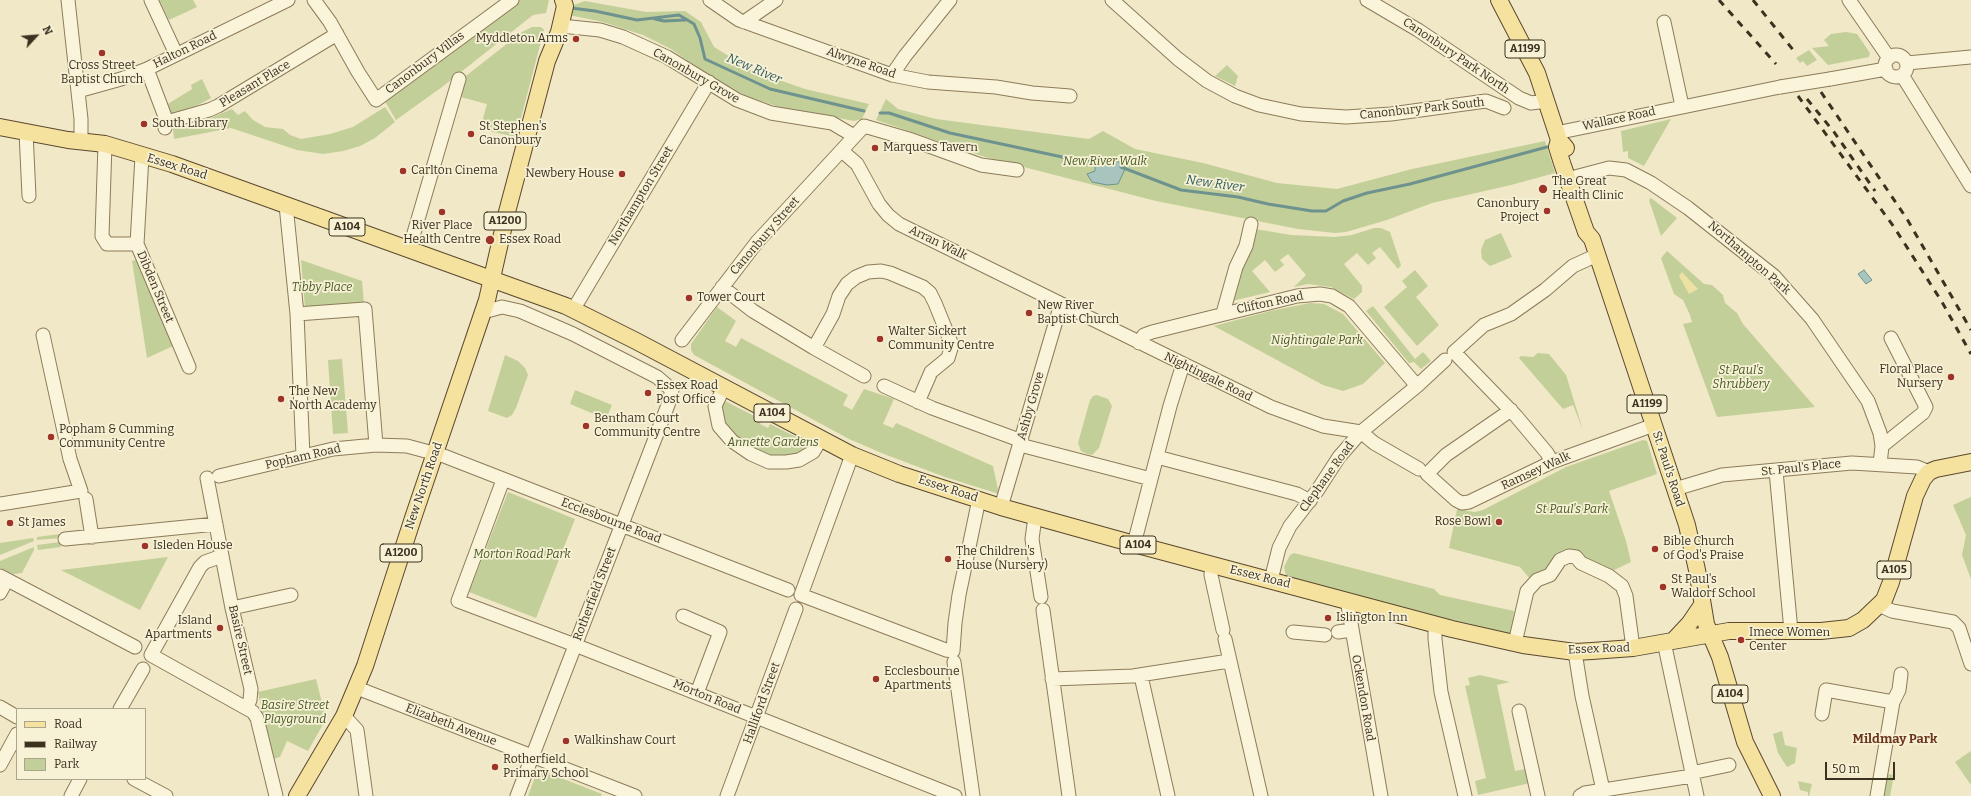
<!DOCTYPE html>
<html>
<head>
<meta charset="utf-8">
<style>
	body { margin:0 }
	#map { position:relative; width:1971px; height:796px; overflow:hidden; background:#f0e8c6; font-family:Bitter,serif }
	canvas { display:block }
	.legend { position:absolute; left:16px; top:708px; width:130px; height:72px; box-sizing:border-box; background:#f7f1d6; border:1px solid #aca48d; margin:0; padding:5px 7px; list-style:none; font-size:12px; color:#3c301f }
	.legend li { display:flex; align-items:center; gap:8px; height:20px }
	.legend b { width:20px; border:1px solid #aca48d }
	.north { position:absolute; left:16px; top:16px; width:40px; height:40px; -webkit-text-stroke:3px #f7f1d6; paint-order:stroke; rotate:64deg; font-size:11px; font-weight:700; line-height:16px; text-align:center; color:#3c301f }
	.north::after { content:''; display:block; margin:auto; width:14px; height:18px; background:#3c301f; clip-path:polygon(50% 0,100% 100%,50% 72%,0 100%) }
	.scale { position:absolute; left:1825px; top:762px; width:70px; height:18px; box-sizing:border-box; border:2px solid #3c301f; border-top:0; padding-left:5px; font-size:12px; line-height:14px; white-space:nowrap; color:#3c301f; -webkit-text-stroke:3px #f7f1d6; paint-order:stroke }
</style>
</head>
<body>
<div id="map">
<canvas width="1971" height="796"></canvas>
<ul class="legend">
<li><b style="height:5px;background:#f4e29e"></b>Road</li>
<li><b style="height:5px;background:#3c301f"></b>Railway</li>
<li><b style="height:11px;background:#c3cf99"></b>Park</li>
</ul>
<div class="north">N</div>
<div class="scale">50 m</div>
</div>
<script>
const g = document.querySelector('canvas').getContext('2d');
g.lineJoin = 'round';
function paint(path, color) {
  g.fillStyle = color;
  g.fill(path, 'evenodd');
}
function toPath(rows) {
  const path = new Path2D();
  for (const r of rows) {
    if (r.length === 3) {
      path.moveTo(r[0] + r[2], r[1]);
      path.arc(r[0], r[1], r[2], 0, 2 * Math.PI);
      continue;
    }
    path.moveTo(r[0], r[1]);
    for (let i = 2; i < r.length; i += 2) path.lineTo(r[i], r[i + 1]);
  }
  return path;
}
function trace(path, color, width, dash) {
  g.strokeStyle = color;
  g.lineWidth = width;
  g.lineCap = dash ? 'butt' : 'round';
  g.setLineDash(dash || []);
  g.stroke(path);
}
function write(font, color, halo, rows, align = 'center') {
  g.font = font + ' Bitter,serif';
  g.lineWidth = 3.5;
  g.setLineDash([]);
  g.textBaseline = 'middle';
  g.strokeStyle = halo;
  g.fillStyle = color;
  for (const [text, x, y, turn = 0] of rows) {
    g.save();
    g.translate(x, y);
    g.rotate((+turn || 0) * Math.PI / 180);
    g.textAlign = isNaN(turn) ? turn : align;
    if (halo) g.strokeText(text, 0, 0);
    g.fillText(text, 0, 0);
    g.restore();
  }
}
paint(toPath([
	[159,0,193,0,197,7,169,20],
	[519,0,549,0,546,13,533,15,442,87,396,120,383,98],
	[585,1,646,12,685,11,701,22,714,47,753,71,805,89,869,104,862,119,854,121,779,107,746,96,714,79,671,49,643,35,603,22,569,15,571,6],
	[532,27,541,27,544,30,516,137,480,129,487,104,457,96,462,79,522,32],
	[1846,32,1857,34,1870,53,1869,57,1828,65,1812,48,1829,46,1824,40,1831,34],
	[1809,50,1817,60,1807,66,1803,61,1800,63,1796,58],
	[1227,65,1238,76,1235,86,1215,76],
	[202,79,211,98,198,105,172,115,168,104,192,89,191,85],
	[886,99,898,109,936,119,1089,139,1103,131,1135,149,1203,163,1277,183,1337,189,1412,169,1545,141,1555,173,1511,185,1432,203,1387,220,1346,232,1335,233,1298,229,1156,201,985,157,876,120],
	[385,107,395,122,375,138,360,146,343,151,323,154,297,150,231,128,174,139,173,128,194,125,232,109,238,115,245,111,253,120,265,127,283,129,290,135,301,139,330,134,353,127],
	[1671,119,1644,166,1628,158,1628,151,1623,152,1621,131],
	[1651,198,1677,218,1661,236,1649,200],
	[1374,228,1381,228,1390,232,1401,265,1398,269,1380,247,1372,253,1376,258,1368,265,1357,253,1344,264,1362,286,1362,292,1354,299,1331,287,1308,284,1294,287,1306,275,1288,254,1280,260,1284,265,1275,272,1265,260,1252,271,1270,292,1232,301,1255,229,1291,235,1335,237,1352,235],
	[1501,233,1512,257,1490,266,1482,259,1481,250,1485,240],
	[1667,251,1704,284,1712,285,1723,295,1725,303,1737,313,1743,324,1815,407,1717,417,1683,324,1692,322,1690,315,1683,300,1674,294,1661,258],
	[136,260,173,346,147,358,132,261],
	[301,260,362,281,364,304,305,308],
	[1415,270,1428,286,1416,297,1439,325,1417,346,1384,307,1407,287,1402,281],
	[1310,303,1324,304,1343,314,1385,363,1363,384,1343,391,1323,385,1214,326,1270,311],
	[1373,306,1415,359,1423,352,1431,361,1421,369,1414,362,1409,363,1366,311],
	[717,307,736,321,725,341,736,347,741,338,848,395,843,405,852,410,864,389,894,399,883,424,893,428,896,423,993,466,999,494,945,477,884,454,849,439,694,355,691,350,691,344],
	[1538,353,1549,354,1566,375,1583,430,1573,405,1563,409,1519,358,1521,356,1533,357],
	[505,355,518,361,525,368,528,375,516,408,512,415,507,418,488,411],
	[342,359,348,433,333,434,328,360],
	[575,390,612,405,606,419,570,404],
	[1097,395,1108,399,1112,406,1099,448,1092,455,1087,454,1081,451,1078,443,1090,400,1093,396],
	[721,399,762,420,760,424,768,428,770,424,808,443,804,452,788,458,770,459,736,438,724,424,718,409],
	[1643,440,1647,441,1657,474,1609,491,1626,541,1631,562,1612,571,1578,554,1547,574,1531,580,1520,567,1449,548,1458,505,1467,511,1475,512,1483,510,1566,467],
	[508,492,575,519,536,618,469,592],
	[1971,497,1971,579,1962,555,1966,535,1953,505],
	[60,534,60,538,37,540,37,537],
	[33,538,34,541,0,555,0,543],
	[60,542,61,547,38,550,37,545],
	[34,547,34,550,22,573,13,574,0,568,0,561],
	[1294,553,1434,589,1440,595,1514,611,1512,634,1427,614,1286,576,1284,567,1290,555],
	[168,557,140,610,61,570],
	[1480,675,1510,682,1497,685,1515,771,1526,769,1530,783,1478,795,1475,781,1486,778,1465,686,1470,685,1468,678],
	[316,679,326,719,308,751,287,741,280,757,273,759,258,692],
	[1782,731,1785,745,1797,748,1795,763,1787,767,1778,753,1773,734],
	[1971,751,1971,785,1955,762],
	[538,769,602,794,601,796,528,796],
	[1888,774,1894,775,1890,796,1884,796],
	[1798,781,1812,784,1809,796,1808,796,1808,792,1800,790]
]), '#c3cf99');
paint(toPath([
	[1682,272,1698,289,1689,294,1679,276]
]), '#ede1a3');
const water = toPath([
	[1095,157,1119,162,1126,167,1118,184,1107,185,1092,182,1087,174,1095,171,1095,157],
	[1864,270,1872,280,1866,284,1858,274,1864,270]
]);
paint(water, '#a8c4bf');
trace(water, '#6e938e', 1);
trace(toPath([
	[571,8,595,11,637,20,679,15,694,24,700,38,705,59,770,89,864,111],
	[655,19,664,21,685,20],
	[880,113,889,113,950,133,1067,158,1099,161],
	[1121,167,1181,190,1238,197,1268,204,1312,211,1326,211,1343,201,1367,193,1410,184,1547,147]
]), '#6e938e', 3);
const minor = toPath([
	[68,0,81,119,81,142],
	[151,0,176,54],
	[314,0,330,22,358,72,376,100,512,0],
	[710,0,739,20,892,75,928,82,996,87,1032,93,1070,96],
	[1112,0,1178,59,1207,81,1235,96,1259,105,1301,114,1346,117,1391,114,1486,101,1504,108],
	[1367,0,1418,30,1519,98,1531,103,1547,101],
	[1849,0,1889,58],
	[744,22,776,0],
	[1664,22,1682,106],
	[561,26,600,30,623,37,667,57,737,100,771,113,832,123,854,136],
	[1896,66,11],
	[1907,63,1971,57],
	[147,69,167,122,165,128],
	[892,75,905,56,950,0],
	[1902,75,1971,186],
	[1830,79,1886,69],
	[78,91,121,79,147,69,288,0],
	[167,122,209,110,218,106,337,34],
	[26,132,29,196],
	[1556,133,1780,87],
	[105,144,102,236,107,244,137,244],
	[842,151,857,164,879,204,888,215,899,224,1271,407,1323,426,1361,432],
	[142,156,137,244,189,367],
	[1575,177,1609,168,1626,170,1651,183,1688,208,1774,276,1812,319,1868,401,1880,433,1882,446,1880,464],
	[286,205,297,314,303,456],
	[409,250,459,79],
	[722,287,753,311,814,348,864,376],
	[573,310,709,82],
	[483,312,502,307,520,311,573,334,657,377,672,390,668,405,517,796],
	[1223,313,1236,267,1246,246,1251,224],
	[297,314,365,309,376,445],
	[682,340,757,242,864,126,912,140,981,165,1017,170],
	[1139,343,1144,335,1152,332,1297,296,1320,294,1332,296,1349,306,1417,386],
	[814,348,833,314,839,296,847,284,856,277,868,272,881,271,890,273,923,287,930,293,935,303,952,345,948,358,931,372,918,402],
	[884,386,932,408,1022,441],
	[724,387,715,406,719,426,732,441,751,454,769,462,786,462,799,460,813,452,821,439],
	[1511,410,1446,455,1427,474,1456,500,1462,503,1469,502,1552,462,1654,425],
	[1361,432,1374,443,1419,469],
	[1020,445,1151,479],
	[1882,446,1923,413,1926,407,1891,338],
	[852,455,801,595,946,650,953,651,955,623,959,595,979,499],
	[1157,457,1297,494,1310,501],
	[1552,462,1547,453,1516,416,1454,352,1484,325,1511,314,1545,290,1573,266,1597,255],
	[1776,471,1791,631],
	[219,476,333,449,376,445,407,446,444,456,788,590],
	[207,478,232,608,251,689,250,700,247,707],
	[503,480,458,601,575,645,955,796],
	[1675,489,1722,475,1852,463,1917,467,1929,472],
	[86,499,92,537],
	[0,504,81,491,70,459,43,335],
	[1001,507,1061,304],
	[1035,517,1032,539,1041,597],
	[65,539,216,524],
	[1134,544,1170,406,1183,364],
	[222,556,205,562,200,567,151,655,253,712,257,718,276,796],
	[1212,565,1211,575,1223,630],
	[0,576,135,647],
	[1271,580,1279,548,1290,526,1317,491,1339,457,1361,432,1417,386,1445,360],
	[0,593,7,580],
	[1347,600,1381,796],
	[1879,605,1892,611,1953,622,1959,628,1971,664],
	[232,608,291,595],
	[1043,610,1069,796],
	[683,616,720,632,697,693],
	[1435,624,1435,639,1441,692,1465,796],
	[1293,632,1325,635],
	[1338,632,1351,630],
	[1225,639,1261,796],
	[1664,642,1697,796],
	[1515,643,1527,591,1537,580,1550,575,1560,560,1569,556,1576,557,1581,563,1609,576,1622,586,1626,596,1633,648],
	[1575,652,1582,696,1603,790],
	[954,662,973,796],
	[1141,676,1168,796],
	[1052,679,1133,676,1229,661],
	[357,688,635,796],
	[0,707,17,717],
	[120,709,143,669],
	[1519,711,1538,796],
	[1822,714,1826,690,1893,702],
	[344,716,357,730,366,796],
	[0,765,17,734],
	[1691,773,1729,765],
	[134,779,166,796],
	[71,796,80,779],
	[727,796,796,609],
	[1580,796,1585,793,1692,776],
	[1877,796,1893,702,1899,690,1901,674]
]);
const major = toPath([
	[1499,0,1537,73,1559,140,1566,148],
	[0,127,68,140,105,144,172,164,566,306,636,341,852,455,899,474,1001,507,1134,544,1452,629,1523,645,1575,652,1592,651,1633,648,1729,631,1821,631,1849,628,1863,620,1884,600,1891,582,1915,496,1923,479,1929,472,1936,469,1971,462],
	[1559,140,1557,147,1562,163,1586,232,1592,239,1687,525,1697,570,1706,624,1720,657,1745,742,1772,796],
	[1674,640,1689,624,1702,605],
	[297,796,344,716,365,666,413,518,487,300,507,212,547,61,559,32,565,6,563,0]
]);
trace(minor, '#8d7b5b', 15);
trace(major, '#5b482f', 18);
trace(minor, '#faf4da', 13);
trace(major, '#f4e29e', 16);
trace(toPath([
	[1719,0,1776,64],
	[1753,0,1794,51],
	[1821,92,1907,219,1971,330],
	[1798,96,1894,227,1942,302,1971,354],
	[1807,99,1834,132,1875,191]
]), '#3c301f', 3, [7, 7]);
const minorBridge = toPath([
	[1780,87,1830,79]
]);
trace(minorBridge, '#8d7b5b', 15, []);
trace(minorBridge, '#faf4da', 13);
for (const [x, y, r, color] of [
	[576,39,4,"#9e3428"],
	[102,53,4,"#9e3428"],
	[144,124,4,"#9e3428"],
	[471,134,4,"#9e3428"],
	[875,148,4,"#9e3428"],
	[403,171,4,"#9e3428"],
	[622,174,4,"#9e3428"],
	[1543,189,5,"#9e3428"],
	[1547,211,4,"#9e3428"],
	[442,212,4,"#9e3428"],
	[490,240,5,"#9e3428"],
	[689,298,4,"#9e3428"],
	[1029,313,4,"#9e3428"],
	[880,339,4,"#9e3428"],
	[1951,377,4,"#9e3428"],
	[648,393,4,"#9e3428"],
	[281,399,4,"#9e3428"],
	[586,426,4,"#9e3428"],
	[51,437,4,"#9e3428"],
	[1499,522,4,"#9e3428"],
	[10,523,4,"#9e3428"],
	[145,546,4,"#9e3428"],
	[1655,549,4,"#9e3428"],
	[948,559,4,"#9e3428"],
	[1663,587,4,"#9e3428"],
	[1328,618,4,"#9e3428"],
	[220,628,4,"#9e3428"],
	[1741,640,4,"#9e3428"],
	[876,679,4,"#9e3428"],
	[566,741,4,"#9e3428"],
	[495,767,4,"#9e3428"]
]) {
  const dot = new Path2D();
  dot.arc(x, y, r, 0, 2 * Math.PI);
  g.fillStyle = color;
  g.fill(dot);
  trace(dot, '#f7f1d6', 1.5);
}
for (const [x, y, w] of [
	[1525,49,40],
	[505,221,42],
	[347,227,36],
	[1647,404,40],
	[772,413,36],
	[1138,545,36],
	[401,553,42],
	[1894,570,34],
	[1730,694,36]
]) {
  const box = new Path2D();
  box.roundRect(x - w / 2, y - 9, w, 18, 3);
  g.fillStyle = '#f7f1d6';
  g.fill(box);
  trace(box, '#3c301f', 1);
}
write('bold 11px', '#3c301f', null, [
	["A1199",1525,49],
	["A1200",505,221],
	["A104",347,227],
	["A1199",1647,404],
	["A104",772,413],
	["A104",1138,545],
	["A1200",401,553],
	["A105",1894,570],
	["A104",1730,694]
]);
write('12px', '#3c301f', '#f7f1d6', [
	["Myddleton Arms",568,39,"right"],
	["Cross Street",102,66,"center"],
	["Baptist Church",102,80,"center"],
	["South Library",152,124],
	["St Stephen's",479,127],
	["Canonbury",479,141],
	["Marquess Tavern",883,148],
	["Carlton Cinema",411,171],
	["Newbery House",614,174,"right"],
	["The Great",1552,182],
	["Health Clinic",1552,196],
	["Canonbury",1539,204,"right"],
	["Project",1539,218,"right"],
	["River Place",442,226,"center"],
	["Health Centre",442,240,"center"],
	["Essex Road",499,240],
	["Tower Court",697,298],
	["New River",1037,306],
	["Baptist Church",1037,320],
	["Walter Sickert",888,332],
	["Community Centre",888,346],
	["Floral Place",1943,370,"right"],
	["Nursery",1943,384,"right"],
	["Essex Road",656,386],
	["Post Office",656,400],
	["The New",289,392],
	["North Academy",289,406],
	["Bentham Court",594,419],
	["Community Centre",594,433],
	["Popham & Cumming",59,430],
	["Community Centre",59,444],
	["Rose Bowl",1491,522,"right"],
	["St James",18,523],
	["Bible Church",1663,542],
	["of God's Praise",1663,556],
	["Isleden House",153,546],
	["The Children's",956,552],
	["House (Nursery)",956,566],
	["St Paul's",1671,580],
	["Waldorf School",1671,594],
	["Islington Inn",1336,618],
	["Island",212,621,"right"],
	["Apartments",212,635,"right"],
	["Imece Women",1749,633],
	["Center",1749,647],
	["Ecclesbourne",884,672],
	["Apartments",884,686],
	["Walkinshaw Court",574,741],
	["Rotherfield",503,760],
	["Primary School",503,774]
], 'left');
write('12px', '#3c301f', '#f7f1d6', [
	["Halton Road",185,50,-26],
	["Canonbury Park North",1456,56,34],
	["Canonbury Villas",425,63,-37],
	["Alwyne Road",861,63,19],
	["Canonbury Grove",696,76,30],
	["Pleasant Place",255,84,-31],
	["Canonbury Park South",1422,109,-6],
	["Wallace Road",1619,119,-12],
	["Essex Road",177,167,17],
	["Northampton Street",641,196,-59],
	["Canonbury Street",765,236,-49],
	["Arran Walk",938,243,26],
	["Northampton Park",1749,258,41],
	["Dibden Street",155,287,67],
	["Clifton Road",1270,303,-12],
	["Nightingale Road",1208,377,26],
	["Ashby Grove",1031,406,-74],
	["Popham Road",303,457,-13],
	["St. Paul's Place",1801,468,-6],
	["St. Paul's Road",1668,469,72],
	["Ramsey Walk",1536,471,-25],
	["Clephane Road",1327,477,-54],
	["New North Road",424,486,-71],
	["Essex Road",948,489,18],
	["Ecclesbourne Road",611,521,21],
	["Essex Road",1260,577,14],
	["Rotherfield Street",595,594,-69],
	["Basire Street",240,640,77],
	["Essex Road",1599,649,-2],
	["Morton Road",707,697,22],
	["Ockendon Road",1363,698,80],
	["Halliford Street",762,703,-70],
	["Elizabeth Avenue",451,725,21]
]);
write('italic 12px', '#475a25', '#f7f1d6', [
	["New River Walk",1105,162],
	["Tibby Place",322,288],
	["Nightingale Park",1317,341],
	["St Paul's",1741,371],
	["Shrubbery",1741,385],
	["Annette Gardens",773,443],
	["St Paul's Park",1572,510],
	["Morton Road Park",522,555],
	["Basire Street",295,706],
	["Playground",295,720]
]);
write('italic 13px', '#2e5b5d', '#f7f1d6', [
	["New River",754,69,23],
	["New River",1215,184,8]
]);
write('bold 13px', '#6b361d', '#f7f1d6', [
	["Mildmay Park",1895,739]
]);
</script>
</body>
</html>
